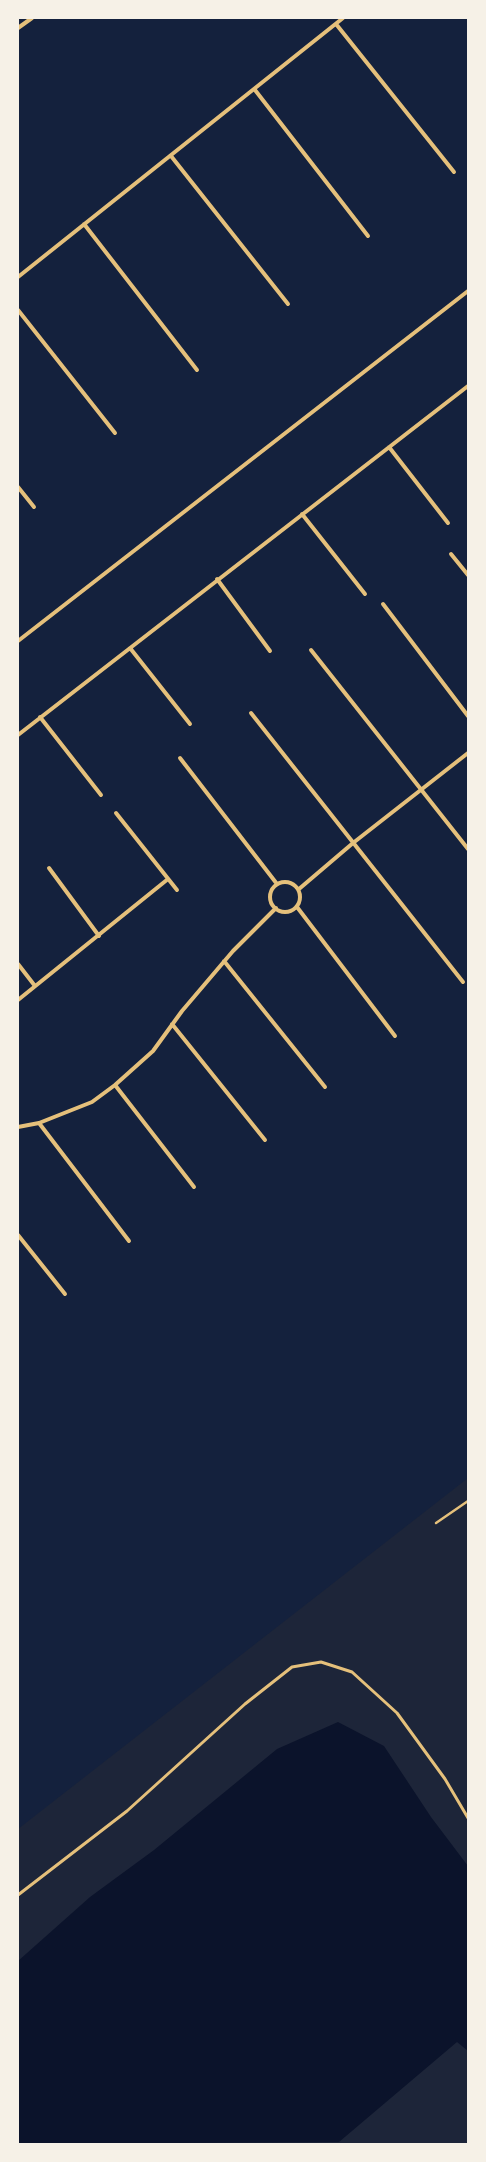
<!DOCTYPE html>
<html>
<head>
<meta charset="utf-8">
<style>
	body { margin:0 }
	#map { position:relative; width:486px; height:2162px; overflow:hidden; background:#14213d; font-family:"Asap Condensed",sans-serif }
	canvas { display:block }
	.frame { position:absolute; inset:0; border:19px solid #f6f1e7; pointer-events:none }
</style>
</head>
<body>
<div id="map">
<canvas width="486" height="2162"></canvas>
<div class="frame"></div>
</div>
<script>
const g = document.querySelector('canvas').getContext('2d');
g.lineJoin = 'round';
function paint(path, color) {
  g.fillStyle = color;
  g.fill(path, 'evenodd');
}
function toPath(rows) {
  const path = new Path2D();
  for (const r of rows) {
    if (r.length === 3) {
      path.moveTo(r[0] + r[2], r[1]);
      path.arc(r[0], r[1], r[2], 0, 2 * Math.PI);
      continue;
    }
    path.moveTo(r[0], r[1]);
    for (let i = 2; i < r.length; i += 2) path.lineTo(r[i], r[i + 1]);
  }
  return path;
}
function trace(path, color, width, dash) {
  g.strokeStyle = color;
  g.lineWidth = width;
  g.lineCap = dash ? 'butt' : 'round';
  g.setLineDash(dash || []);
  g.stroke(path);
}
paint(toPath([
	[468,1478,468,2144,18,2144,18,1829]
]), '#1d2539');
paint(toPath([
	[338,1722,384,1746,431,1817,468,1866,468,2051,457,2042,339,2142,18,2144,18,1961,90,1897,154,1850,277,1749]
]), '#0b132b');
trace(toPath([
	[436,1523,468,1501]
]), '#e5c07b', 2.5);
trace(toPath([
	[18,1895,127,1811,245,1704,292,1667,321,1662,352,1672,397,1713,445,1779,468,1818]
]), '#e5c07b', 3);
trace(toPath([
	[336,24,454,172],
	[18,28,32,18],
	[255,90,368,236],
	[171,156,288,304],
	[84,224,197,370],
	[18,277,343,18],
	[18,310,115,433],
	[389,447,448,523],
	[18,487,34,507],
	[302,514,365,594],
	[451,554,468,575],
	[217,579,270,651],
	[383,604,468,716],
	[18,641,468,291],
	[130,648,190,724],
	[311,650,468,849],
	[251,713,463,982],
	[40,717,101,795],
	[18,735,468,386],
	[180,758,277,884],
	[116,813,177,890],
	[49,868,99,936],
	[285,897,15],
	[299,889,353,843,468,753],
	[297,907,395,1036],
	[224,961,325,1087],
	[18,964,35,986],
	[18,1000,168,879],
	[172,1024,265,1140],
	[115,1085,194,1187],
	[39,1123,129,1241],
	[18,1127,39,1123,92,1102,115,1085,153,1051,182,1011,233,951,276,908],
	[18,1235,65,1294]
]), '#e5c07b', 4);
</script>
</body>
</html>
